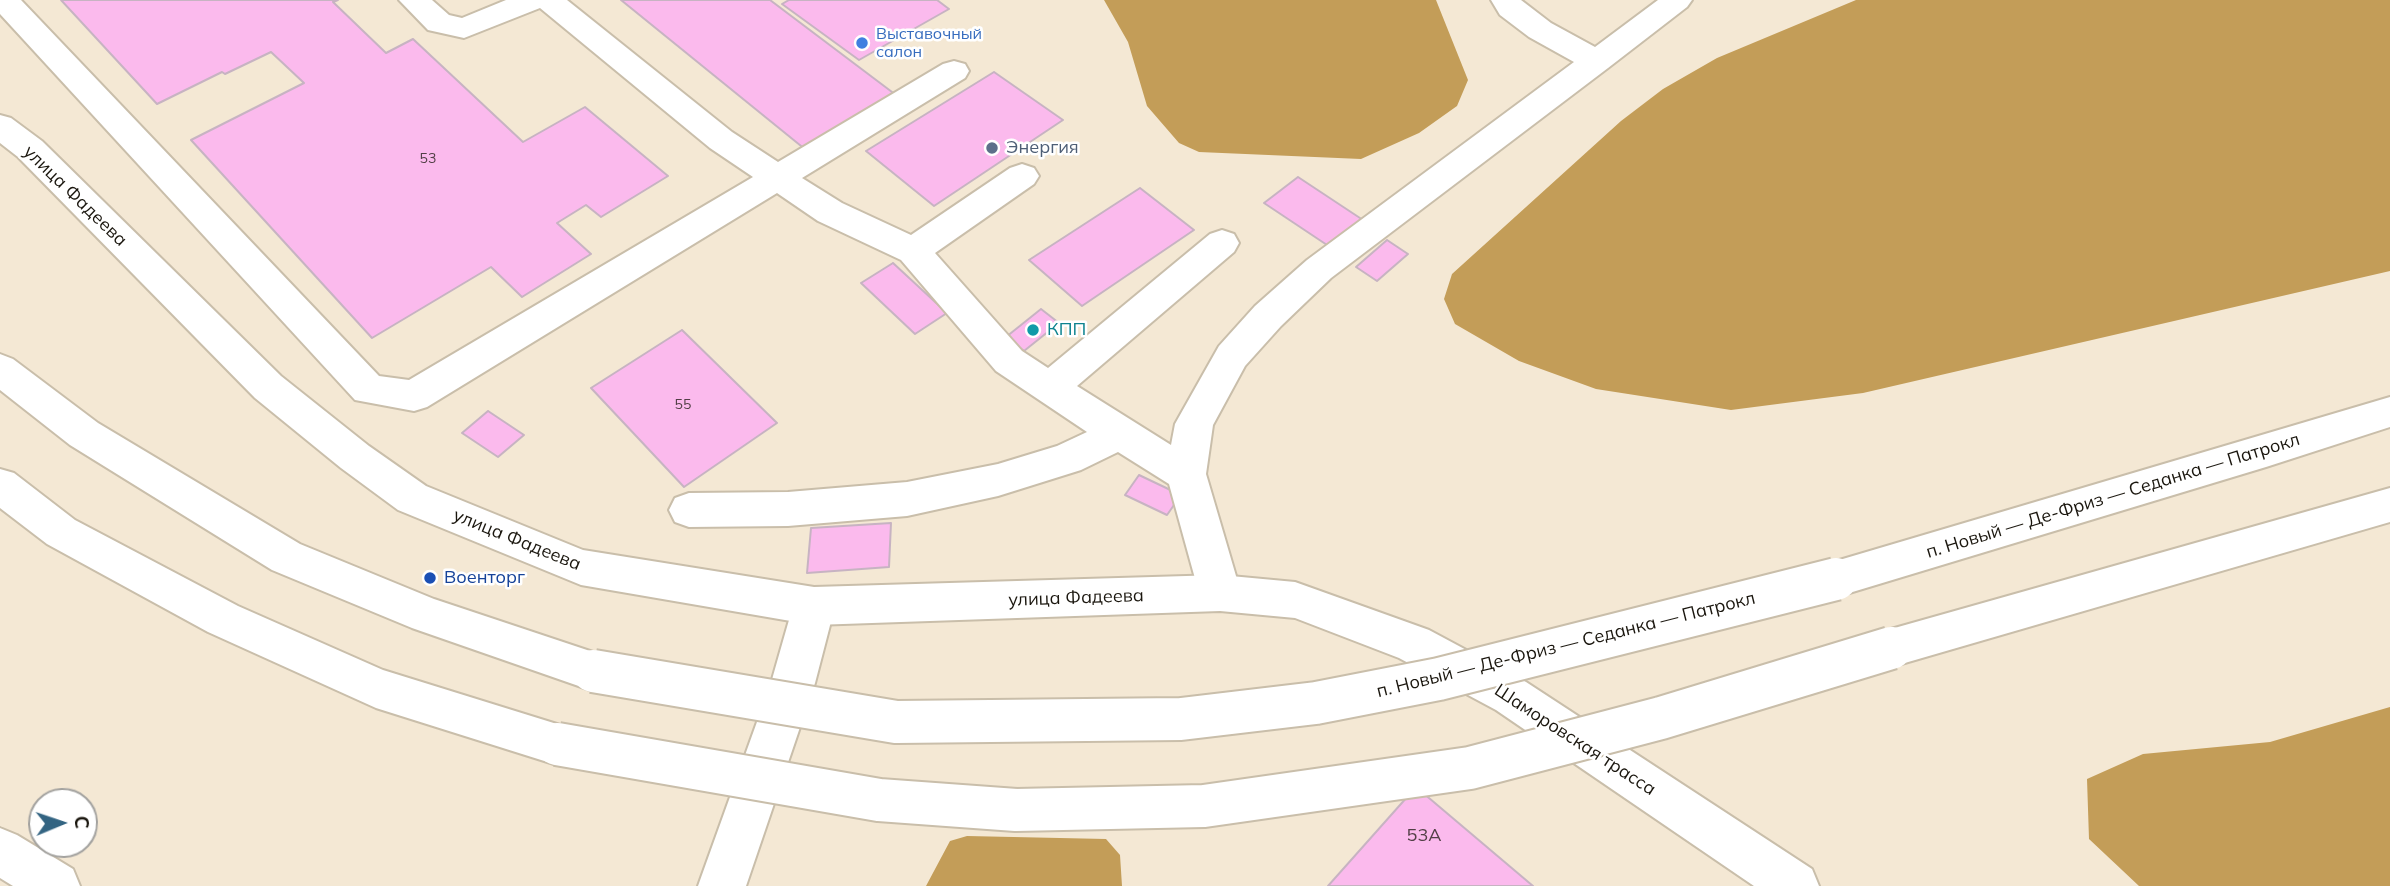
<!DOCTYPE html>
<html>
<head>
<meta charset="utf-8">
<style>
	body { margin:0 }
	#map { position:relative; width:2390px; height:886px; overflow:hidden; background:#f4e8d4; font-family:Mulish,sans-serif }
	canvas { display:block }
	.north { position:absolute; left:28px; top:788px; width:70px; height:70px; box-sizing:border-box; background:#fff; border:2px solid #a3a29f; border-radius:50%; rotate:88deg; font-size:19px; font-weight:700; line-height:28px; text-align:center; color:#1a160e }
	.north::after { content:''; display:block; margin:auto; width:24px; height:32px; background:#336482; clip-path:polygon(50% 0,100% 100%,50% 72%,0 100%) }
</style>
</head>
<body>
<div id="map">
<canvas width="2390" height="886"></canvas>
<div class="north">С</div>
</div>
<script>
const g = document.querySelector('canvas').getContext('2d');
g.lineJoin = 'round';
function paint(path, color) {
  g.fillStyle = color;
  g.fill(path, 'evenodd');
}
function toPath(rows) {
  const path = new Path2D();
  for (const r of rows) {
    path.moveTo(r[0], r[1]);
    for (let i = 2; i < r.length; i += 2) path.lineTo(r[i], r[i + 1]);
  }
  return path;
}
function trace(path, color, width, dash) {
  g.strokeStyle = color;
  g.lineWidth = width;
  g.lineCap = dash ? 'butt' : 'round';
  g.setLineDash(dash || []);
  g.stroke(path);
}
function write(font, color, halo, rows, align = 'center') {
  g.font = font + ' Mulish,sans-serif';
  g.lineWidth = 5;
  g.setLineDash([]);
  g.textBaseline = 'middle';
  g.strokeStyle = halo;
  g.fillStyle = color;
  for (const [text, x, y, turn = 0] of rows) {
    g.save();
    g.translate(x, y);
    g.rotate((+turn || 0) * Math.PI / 180);
    g.textAlign = isNaN(turn) ? turn : align;
    if (halo) g.strokeText(text, 0, 0);
    g.fillText(text, 0, 0);
    g.restore();
  }
}
paint(toPath([
	[1104,0,1436,0,1468,80,1457,106,1419,133,1361,159,1199,152,1179,143,1147,106,1128,42],
	[1856,0,2390,0,2390,271,1863,393,1731,410,1596,389,1519,361,1455,324,1444,299,1452,274,1621,121,1663,89,1717,58],
	[2390,707,2390,886,2139,886,2089,839,2087,779,2143,754,2270,742],
	[967,836,1106,839,1120,855,1122,886,926,886,950,841]
]), '#c39d58');
const building = toPath([
	[61,0,338,0,333,2,386,53,413,39,523,142,585,107,668,176,601,217,586,205,557,223,591,254,522,297,491,267,372,338,191,140,304,83,271,52,225,74,222,72,157,104,61,0],
	[621,0,770,0,896,95,806,150,621,0],
	[789,0,937,0,949,9,859,60,782,4,789,0],
	[994,72,1063,120,934,206,866,151,994,72],
	[1298,177,1363,220,1330,247,1264,203,1298,177],
	[1140,188,1194,230,1082,306,1029,260,1140,188],
	[1387,240,1408,254,1377,281,1356,267,1387,240],
	[893,263,947,313,915,334,861,283,893,263],
	[1041,309,1059,323,1024,351,1006,337,1041,309],
	[682,330,777,423,684,487,591,388,682,330],
	[488,411,524,435,498,457,462,433,488,411],
	[1139,475,1181,495,1167,515,1125,495,1139,475],
	[891,523,889,567,807,573,811,528,891,523],
	[1416,787,1533,886,1328,886,1416,787]
]);
paint(building, '#fbbaed');
trace(building, '#c7b3c2', 2);
const minor = toPath([
	[0,0,21,0,379,376,409,380,753,177,710,148,540,8,464,38,428,30,399,0,432,0,449,15,462,18,506,0,567,0,732,132,778,162,943,64,954,61,965,64,969,71,965,78,802,178,842,203,911,235,1010,168,1022,164,1034,168,1039,176,1034,184,935,253,1022,351,1048,368,1210,234,1222,230,1234,234,1239,243,1234,252,1077,386,1171,445,1175,424,1219,346,1255,306,1307,260,1574,62,1529,37,1500,15,1491,0,1521,0,1551,23,1595,47,1658,0,1692,0,1687,7,1608,68,1331,278,1281,326,1245,366,1213,425,1206,474,1241,593,1235,606,1220,611,1205,606,1199,593,1169,484,1118,452,1081,470,998,496,907,516,788,526,689,527,675,522,669,510,675,498,689,493,788,492,907,482,998,464,1057,446,1087,432,996,371,901,260,818,221,777,193,427,407,414,411,355,400,0,14,0,0]
]);
const major = toPath([
	[0,115,11,118,42,141,281,376,369,446,426,486,583,550,814,587,1220,575,1295,582,1429,630,1526,682,1812,869,1819,886,1754,886,1496,710,1399,658,1295,618,1220,611,814,625,581,585,398,510,341,468,255,398,18,157,0,143,0,115]
]);
const highway = toPath([
	[0,354,13,359,98,423,300,544,434,599,608,657,615,671,608,685,593,691,412,628,272,570,70,445,0,390,0,354],
	[2390,397,2390,427,2266,467,1836,597,1821,592,1815,579,1821,566,1836,561,2390,397],
	[0,469,14,473,75,520,238,606,383,670,573,729,579,744,573,759,557,765,376,708,208,632,47,544,0,508,0,469],
	[2390,488,2390,522,1891,667,1876,662,1870,648,1876,634,1891,629,2390,488],
	[814,587,829,593,835,606,815,683,746,886,698,886,771,683,793,606,799,593,814,587],
	[0,828,17,835,73,869,80,886,13,886,0,878,0,828]
]);
trace(minor, '#c9beaa', 4);
trace(major, '#c9beaa', 4);
trace(highway, '#c9beaa', 4);
paint(minor, '#fff');
paint(major, '#fff');
paint(highway, '#fff');
const highwayBridge = toPath([
	[593,671,896,722,1181,719,1316,703,1439,679,1836,579],
	[557,744,879,800,1016,810,1204,806,1470,768,1661,718,1891,648]
]);
trace(highwayBridge, '#c9beaa', 46, []);
trace(highwayBridge, '#fff', 42);
for (const [x, y, r, color] of [
	[862,43,7,"#3f7fe0"],
	[992,148,7,"#5c6f8a"],
	[1033,330,7,"#0f9aa8"],
	[430,578,7,"#1a4fb4"]
]) {
  const dot = new Path2D();
  dot.arc(x, y, r, 0, 2 * Math.PI);
  g.fillStyle = color;
  g.fill(dot);
  trace(dot, '#fff', 2.5);
}
write('14px', '#523f46', null, [
	["53",428,159],
	["55",683,405]
]);
write('16px', '#366cbe', '#fff', [
	["Выставочный",876,34],
	["салон",876,52]
], 'left');
write('18px', '#4e5e75', '#fff', [
	["Энергия",1006,148]
], 'left');
write('18px', '#1a160e', '#fff', [
	["улица Фадеева",75,196,44],
	["п. Новый — Де-Фриз — Седанка — Патрокл",2113,496,-17],
	["улица Фадеева",517,540,22],
	["улица Фадеева",1076,598,-2],
	["п. Новый — Де-Фриз — Седанка — Патрокл",1566,645,-14],
	["Шаморовская трасса",1575,740,33]
]);
write('18px', '#0d838f', '#fff', [
	["КПП",1047,330]
], 'left');
write('18px', '#164399', '#fff', [
	["Военторг",444,578]
], 'left');
write('18px', '#523f46', null, [
	["53А",1424,836]
]);
</script>
</body>
</html>
